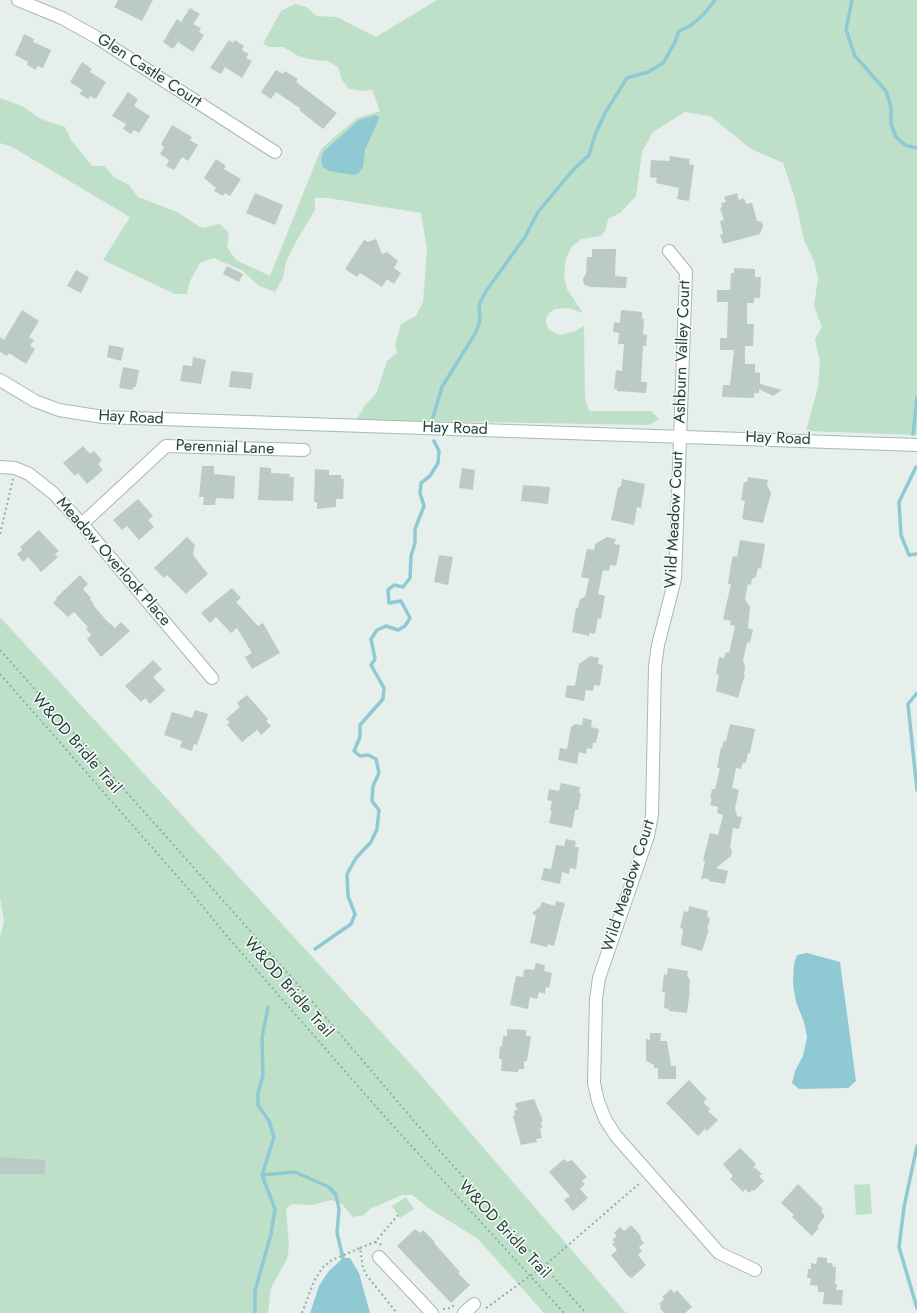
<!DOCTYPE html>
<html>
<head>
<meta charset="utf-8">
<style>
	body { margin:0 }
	canvas { display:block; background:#e6efeb }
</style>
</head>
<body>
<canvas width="917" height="1313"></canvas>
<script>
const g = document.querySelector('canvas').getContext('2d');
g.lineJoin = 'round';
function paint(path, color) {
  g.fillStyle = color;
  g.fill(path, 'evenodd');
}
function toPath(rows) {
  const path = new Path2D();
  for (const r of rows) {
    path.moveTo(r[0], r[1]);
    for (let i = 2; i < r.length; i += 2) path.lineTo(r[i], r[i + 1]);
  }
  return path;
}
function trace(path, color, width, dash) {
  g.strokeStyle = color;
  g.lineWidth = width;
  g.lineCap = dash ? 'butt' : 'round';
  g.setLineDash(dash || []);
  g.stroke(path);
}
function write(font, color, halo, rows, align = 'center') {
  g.font = font + ' Jost,sans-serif';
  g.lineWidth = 3;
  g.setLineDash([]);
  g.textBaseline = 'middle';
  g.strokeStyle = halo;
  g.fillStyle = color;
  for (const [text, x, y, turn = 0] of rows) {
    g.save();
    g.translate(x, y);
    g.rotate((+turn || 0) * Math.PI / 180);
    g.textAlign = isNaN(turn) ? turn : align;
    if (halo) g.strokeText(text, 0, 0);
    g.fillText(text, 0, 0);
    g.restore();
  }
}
paint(toPath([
	[437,0,917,0,917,435,806,431,818,387,820,362,815,339,822,327,814,306,818,278,814,261,804,240,795,199,783,163,751,149,710,116,685,112,653,132,642,152,636,196,620,213,608,219,606,229,601,236,582,239,572,246,566,259,564,276,567,289,583,313,568,308,555,309,548,314,546,321,548,329,559,335,575,331,584,326,585,397,589,411,651,411,659,419,649,425,356,420,366,404,376,394,387,361,397,353,395,344,401,324,416,316,423,302,427,250,421,213,327,198,315,198,315,210,297,240,286,262,283,278,275,292,259,286,243,271,214,258,200,263,190,281,187,294,175,294,103,260,130,217,12,147,0,143,0,98,22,106,41,119,65,127,71,140,92,166,104,166,114,177,129,185,138,197,177,212,202,228,220,224,229,233,227,247,236,260,270,276,321,149,357,118,380,111,372,90,361,91,349,89,342,80,338,67,327,61,315,60,300,57,283,47,269,47,263,44,281,11,295,4,306,7,317,16,337,17,376,37],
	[0,617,418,1072,626,1313,544,1313,478,1239,430,1209,412,1195,402,1195,370,1209,364,1215,353,1217,342,1204,331,1200,312,1205,291,1204,286,1209,289,1246,287,1259,271,1288,268,1313,0,1313,0,937,4,922,0,898],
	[870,1184,872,1214,856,1215,854,1185],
	[406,1197,414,1209,400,1218,392,1206]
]), '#bfe0c8');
paint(toPath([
	[376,115,379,117,378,121,365,150,363,167,358,174,353,175,329,171,323,167,321,160,323,152,359,120],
	[807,953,840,962,856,1081,848,1088,799,1089,792,1083,795,1071,803,1056,807,1037,804,1022,796,1002,793,984,794,964,797,955],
	[343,1258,350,1258,359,1273,370,1313,310,1313,319,1286,328,1272]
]), '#8ec9d4');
trace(toPath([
	[852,0,846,30,855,56,886,91,891,107,891,124,896,137,905,145,917,148],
	[433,417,442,387,476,332,480,320,479,305,486,291,525,237,538,212,573,170,589,155,595,135,605,113,627,78,648,72,663,63,674,44,679,31,690,26,703,15,715,0],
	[913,434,917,397],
	[916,467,899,502,901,535,909,555,917,554],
	[917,693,908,704,917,790],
	[315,949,351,924,355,914,348,896,347,874,356,858,371,842,377,829,379,810,372,801,373,786,379,773,376,759,368,755,360,756,354,751,360,737,360,725,383,699,384,688,371,665,375,659,371,639,377,630,386,626,398,630,405,626,410,618,401,601,389,603,388,590,394,585,403,587,410,578,411,556,415,543,415,529,424,506,420,493,421,483,430,476,438,463,439,451,434,441],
	[917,1146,904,1207,899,1247,917,1308],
	[262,1175,295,1172,329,1187,336,1195,339,1209,337,1233,343,1258],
	[255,1313,255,1291,271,1234,275,1209,262,1175,274,1137,269,1121,258,1105,258,1093,263,1076,262,1038,268,1007]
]), '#8ec9d4', 3.5);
paint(toPath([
	[118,0,153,0,142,21,114,7],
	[190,8,200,14,193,24,201,28,199,32,204,35,193,52,178,42,173,49,163,42,177,19,181,22],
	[24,34,34,39,33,42,51,50,43,68,37,66,36,70,27,65,28,62,15,55],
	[229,40,233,43,235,40,244,46,242,50,249,54,246,58,252,61,242,78,225,67,221,74,210,68],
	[82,62,92,69,90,72,106,82,96,99,90,96,88,99,80,94,82,90,70,82],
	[276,70,283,74,285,71,298,79,296,82,337,113,323,129,299,110,301,109,276,92,271,99,261,92],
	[128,92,138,99,134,106,150,116,139,133,134,130,131,134,123,129,126,124,112,116],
	[172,125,192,137,190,140,198,145,188,161,182,157,174,170,166,166,169,160,160,154,164,147,161,144],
	[670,156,690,159,689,164,694,165,689,201,677,199,679,188,656,183,657,178,650,177,651,160,669,161],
	[216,159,226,166,224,169,241,179,230,196,225,193,223,196,214,191,216,188,204,178],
	[255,193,283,205,275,225,246,213],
	[737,193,739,200,744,198,746,204,752,203,757,221,762,222,763,226,760,234,723,244,720,235,723,234,720,221,724,220,720,208,722,207,721,203,726,202,724,197],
	[376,239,382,254,387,252,398,261,394,268,401,273,394,284,387,279,382,287,360,273,357,277,345,269,364,240,368,242],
	[592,249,616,249,615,276,627,277,626,288,591,287,585,285,583,282,583,278,586,274,587,257,592,257],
	[227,266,243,274,239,282,223,274],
	[734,268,755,269,755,277,761,277,760,298,754,298,754,303,747,303,747,324,754,324,753,346,745,346,745,364,755,364,755,372,760,373,760,384,782,390,773,396,759,389,759,393,754,393,754,398,722,397,723,385,730,385,734,350,720,350,720,338,727,338,728,302,717,302,717,290,730,290,731,273,734,273],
	[76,270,89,277,81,293,67,286],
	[22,310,39,321,29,337,34,340,30,346,35,349,26,364,9,353,7,356,0,352,0,337,4,340],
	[621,310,642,312,642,319,644,319,643,334,647,335,646,346,643,346,641,382,647,382,646,393,617,391,617,389,614,389,616,370,622,371,624,344,618,344,619,333,613,332,614,322,620,323],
	[109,345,124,348,121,361,107,357],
	[193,357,206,360,201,384,180,381,183,365,192,366],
	[123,367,139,370,136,387,133,387,133,390,119,388],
	[231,371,253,373,251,389,229,387],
	[83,446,90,454,94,451,102,460,98,464,103,470,87,484,78,473,75,476,63,463],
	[202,466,214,466,214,474,235,476,234,499,216,498,215,505,203,505,204,497,199,497],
	[260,467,271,468,271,473,290,474,289,477,294,477,293,501,258,500],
	[462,468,475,470,473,490,459,488],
	[315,469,329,470,329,475,341,475,341,479,344,479,343,499,336,499,336,507,317,509,317,502,314,502],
	[748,477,768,480,767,485,771,493,763,523,742,519,745,501,741,500,744,482,747,482],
	[622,479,645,484,641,508,637,507,634,525,611,520,618,488,621,486],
	[523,485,550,487,548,504,521,501],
	[138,499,153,516,148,520,154,527,139,540,127,526,122,530,113,520],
	[39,530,59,551,55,554,58,557,41,572,28,557,23,562,17,554,22,550,20,547],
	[187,537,195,545,193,555,208,574,186,594,167,575,164,578,154,568],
	[607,537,616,539,614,544,620,545,619,552,616,566,610,565,609,571,603,570,598,594,605,596,601,619,598,618,595,634,589,633,589,636,572,632,576,608,578,608,580,599,585,597,589,579,581,577,587,549,594,550,595,544],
	[740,540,765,544,761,569,758,568,756,577,752,579,751,585,748,584,745,599,750,607,748,628,753,630,750,643,747,642,743,661,745,666,744,675,745,675,738,698,716,691,719,675,716,674,719,657,724,658,726,652,729,653,735,626,730,625,731,621,723,619,731,584,728,584,731,564,733,556,737,557],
	[439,555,453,557,448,585,434,582],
	[80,575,88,584,83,589,91,598,90,599,94,604,93,605,106,620,115,628,121,622,130,631,101,657,87,639,91,635,86,629,88,627,74,612,68,617,53,603,57,599,56,598],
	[232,588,241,598,236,602,258,626,263,623,280,653,252,669,245,657,252,653,237,628,231,633,216,617,210,623,201,613],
	[590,656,599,658,598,664,603,665,600,686,594,685,593,691,586,690,584,701,565,697,567,685,575,686,579,664],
	[153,660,162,669,153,677,165,690,150,704,145,698,141,702,125,686],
	[247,695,268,719,266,721,271,726,261,735,257,730,242,742,227,725,230,722,226,719,240,707,237,703],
	[195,710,208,714,197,745,194,744,192,751,180,747,182,741,164,735,172,712,192,718],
	[583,718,592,720,591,727,599,729,596,743,593,743,592,749,587,748,586,754,579,752,577,764,558,760,560,748,567,749,571,727,575,724,582,725],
	[730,724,755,729,750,753,748,753,746,762,742,764,741,769,736,768,732,788,739,790,735,808,737,816,742,817,739,829,733,828,730,847,732,851,731,856,716,868,728,871,725,884,709,881,709,879,704,878,701,880,705,861,703,860,710,833,718,835,723,815,717,813,718,807,710,805,712,798,710,798,712,789,715,789,720,768,717,768,721,747,722,748,724,741,726,741],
	[561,783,580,787,579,793,581,793,578,810,575,810,572,828,549,823,552,811,550,811,552,801,547,800,549,789,559,791],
	[566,839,576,841,575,847,579,847,576,869,570,868,569,874,562,872,560,884,541,880,544,868,551,869,556,845,564,846],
	[556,901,565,903,554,946,548,944,547,947,530,943,536,916,532,913,540,907,542,902,555,906],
	[689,906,708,911,707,917,710,919,707,929,709,929,702,951,681,945,683,929,680,928,684,911,688,912],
	[536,963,545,965,544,971,552,973,549,988,546,987,545,994,539,992,537,999,530,997,528,1009,510,1005,516,976,523,977,524,970,528,969,534,970],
	[668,968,688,971,687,976,690,980,689,989,690,989,687,1013,669,1011,669,1009,664,1008,665,992,662,992,664,974,667,975],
	[507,1029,526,1030,526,1036,531,1036,527,1061,524,1061,524,1069,519,1069,518,1072,501,1071,502,1059,499,1059,500,1046,502,1047,503,1036,507,1036],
	[650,1033,661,1033,660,1041,667,1041,671,1066,676,1066,676,1079,658,1079,658,1068,654,1068,654,1065,646,1061,646,1039,650,1040],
	[689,1080,707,1099,703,1102,710,1109,708,1111,718,1120,707,1131,705,1129,698,1136,666,1103],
	[534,1099,543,1121,541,1122,542,1128,540,1129,542,1138,536,1139,537,1142,521,1145,513,1116,515,1115,514,1111,517,1110,515,1103],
	[740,1148,756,1164,754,1167,762,1174,759,1176,764,1181,754,1191,752,1190,749,1193,745,1189,743,1192,730,1179,733,1176,723,1164],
	[0,1157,45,1160,45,1174,0,1174],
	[564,1159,567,1162,572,1160,587,1177,582,1181,585,1184,580,1189,588,1198,573,1211,564,1200,570,1196,549,1172],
	[798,1184,823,1209,821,1211,825,1216,817,1227,819,1228,812,1236,792,1217,794,1215,781,1203],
	[631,1225,641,1236,640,1238,644,1243,639,1247,642,1251,638,1255,646,1265,632,1278,628,1276,611,1255,617,1250,612,1244,615,1242,612,1240,617,1236,614,1233,620,1227,624,1231],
	[415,1229,420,1233,423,1230,435,1242,434,1243,460,1272,458,1273,470,1285,451,1303,397,1246],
	[818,1257,827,1258,827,1263,832,1263,833,1267,836,1267,835,1284,837,1284,836,1290,843,1290,842,1305,823,1304,824,1292,818,1292,818,1286,810,1285,811,1278,807,1278,808,1269,811,1269,811,1263,816,1264],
	[671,1289,674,1293,677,1290,692,1307,685,1313,664,1313,660,1308,661,1306,659,1304,664,1299,662,1297]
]), '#bbcac4');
const street = toPath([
	[18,0,62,18,96,37,275,152],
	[669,251,686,272,675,579,658,645,655,666,652,815,648,836,599,978,596,999,594,1083,598,1101,605,1119,616,1136,719,1253,755,1270],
	[0,467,15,468,29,474,53,493,82,524,212,678],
	[82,524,166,446,304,450],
	[379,1257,432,1313],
	[464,1313,474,1304]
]);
const secondary = toPath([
	[0,380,35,401,59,410,103,417,917,445]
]);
trace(street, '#a8b8b2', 14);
trace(secondary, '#a4bbb3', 14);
trace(toPath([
	[0,534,13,479],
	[0,650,292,978,439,1150,586,1313],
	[0,674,191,892,226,935,385,1117,564,1313],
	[375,1242,382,1245],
	[360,1248,375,1242,398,1215],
	[486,1308,544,1266,641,1182],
	[443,1309,451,1308,455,1304],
	[302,1313,314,1281,323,1267,332,1260,360,1248,363,1268,367,1276,397,1313]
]), '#86b3a5', 2, [2, 3]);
trace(street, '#fff', 12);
trace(secondary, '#fff', 12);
write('16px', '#24423a', '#f7fbf9', [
	["Glen Castle Court",149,71,33],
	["Ashburn Valley Court",683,352,-88],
	["Hay Road",131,418,3],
	["Hay Road",455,429,2],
	["Hay Road",778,439,2],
	["Perennial Lane",225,448,2],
	["Wild Meadow Court",675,520,-87],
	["Meadow Overlook Place",113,562,49],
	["W&OD Bridle Trail",76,744,49],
	["Wild Meadow Court",629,886,-72],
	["W&OD Bridle Trail",288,988,49],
	["W&OD Bridle Trail",504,1230,47]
]);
</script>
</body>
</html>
